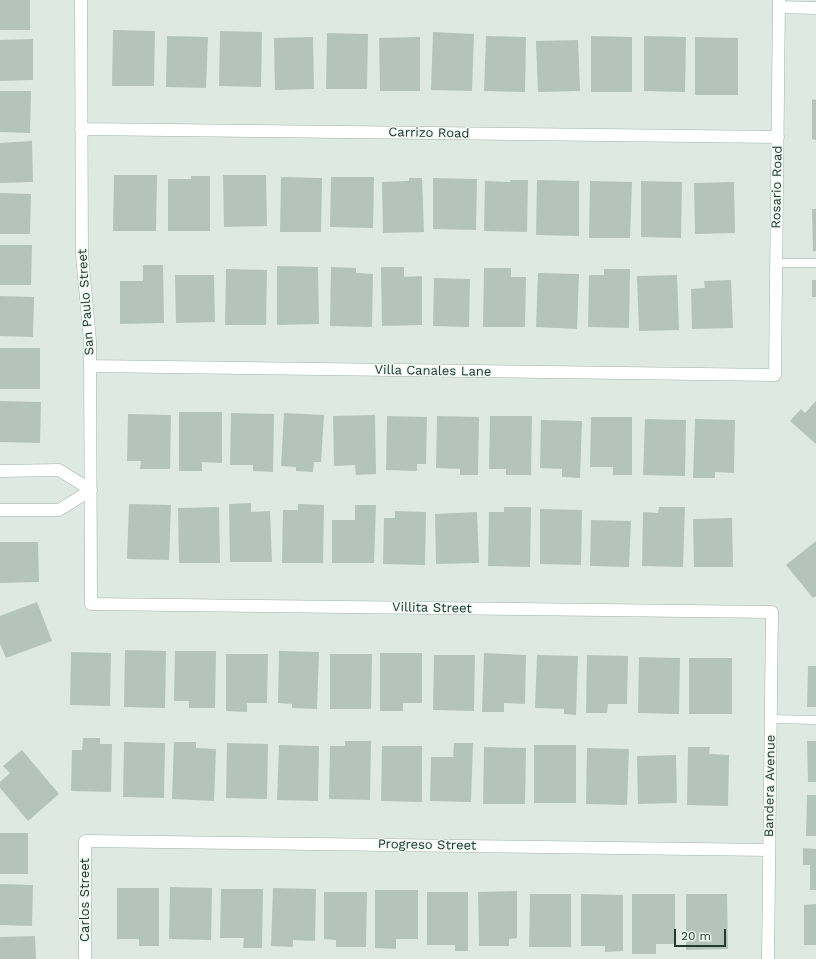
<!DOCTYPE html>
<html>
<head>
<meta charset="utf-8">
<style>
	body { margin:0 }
	#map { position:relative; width:816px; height:959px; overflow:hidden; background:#dee9e4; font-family:"Work Sans",sans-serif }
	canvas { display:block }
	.scale { position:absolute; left:674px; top:929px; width:52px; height:18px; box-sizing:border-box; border:2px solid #203931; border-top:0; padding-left:5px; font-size:12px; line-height:14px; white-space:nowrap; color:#203931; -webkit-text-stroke:3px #eef6f2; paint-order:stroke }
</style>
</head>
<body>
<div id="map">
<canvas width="816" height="959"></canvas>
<div class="scale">20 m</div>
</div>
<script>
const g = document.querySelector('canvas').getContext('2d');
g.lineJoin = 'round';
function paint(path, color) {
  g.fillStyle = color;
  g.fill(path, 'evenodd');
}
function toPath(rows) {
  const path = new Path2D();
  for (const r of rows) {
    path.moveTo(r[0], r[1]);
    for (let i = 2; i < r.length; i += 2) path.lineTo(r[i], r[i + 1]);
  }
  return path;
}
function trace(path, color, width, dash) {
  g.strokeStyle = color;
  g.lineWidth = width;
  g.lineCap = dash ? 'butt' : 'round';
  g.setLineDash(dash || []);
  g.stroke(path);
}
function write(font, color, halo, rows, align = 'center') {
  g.font = font + ' "Work Sans",sans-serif';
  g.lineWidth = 3;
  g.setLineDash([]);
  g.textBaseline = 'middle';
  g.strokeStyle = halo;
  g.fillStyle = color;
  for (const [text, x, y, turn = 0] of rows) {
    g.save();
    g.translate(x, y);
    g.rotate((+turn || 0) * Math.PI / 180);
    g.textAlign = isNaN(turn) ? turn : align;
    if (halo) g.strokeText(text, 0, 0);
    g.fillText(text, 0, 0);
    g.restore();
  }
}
paint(toPath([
	[0,0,30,0,30,30,0,30],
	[113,30,155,31,154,86,112,86],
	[220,31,262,32,261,87,219,86],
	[433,32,474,34,472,91,431,90],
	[327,33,368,34,367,89,326,89],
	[167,36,208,37,206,88,166,87],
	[486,36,526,37,525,92,484,91],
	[591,36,632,37,632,92,591,92],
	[644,36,686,37,685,92,644,91],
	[313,37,314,89,275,90,274,38],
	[420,37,420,91,380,91,379,38],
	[695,37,738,38,738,95,695,95],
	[33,39,33,80,0,81,0,40],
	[578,40,580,91,538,92,536,41],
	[0,91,31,91,30,133,0,132],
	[812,99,816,100,816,140,812,139],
	[32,141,33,182,0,183,0,143],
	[114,175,157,175,156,231,113,231],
	[223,175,266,175,267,226,224,227],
	[191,176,210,176,210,231,168,231,168,179,191,179],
	[281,177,322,178,321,232,280,232],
	[331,177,374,177,373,228,330,227],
	[409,178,422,178,424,232,383,233,382,182,409,181],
	[433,178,477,179,476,230,433,229],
	[510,180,528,180,527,232,484,231,485,181,510,182],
	[537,180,579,181,579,236,536,235],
	[590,181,632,182,630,238,589,238],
	[641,181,682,182,681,238,641,237],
	[734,182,735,233,695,234,694,183],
	[0,193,31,194,30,234,0,234],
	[812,209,816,209,816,251,813,251],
	[0,245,32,245,31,285,0,285],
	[143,265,163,265,164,323,120,324,120,281,143,281],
	[277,266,318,267,319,324,277,325],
	[331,267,356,268,356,273,373,274,372,327,330,326],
	[381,267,404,267,404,277,422,276,422,325,382,326],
	[484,268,511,268,511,277,526,277,525,327,483,327],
	[226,269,267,270,266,325,225,325],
	[604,269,630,269,629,328,588,327,589,275,604,275],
	[538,273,579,274,577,329,536,327],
	[175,275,214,275,215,322,176,323],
	[677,275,679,330,639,331,637,276],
	[434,278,470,279,469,327,433,326],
	[731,280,733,328,692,329,691,289,705,288,704,281],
	[812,280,816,280,816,297,812,297],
	[0,296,34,297,33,337,0,336],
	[0,348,40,348,40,389,0,389],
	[0,401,41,402,40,443,0,442],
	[816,401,816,444,790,421,801,409,805,413],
	[179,412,222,412,222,463,202,462,202,471,179,471],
	[231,413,274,414,273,472,253,471,253,465,230,465],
	[284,413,324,415,321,462,314,462,313,472,296,471,296,467,281,466],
	[128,414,171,415,170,469,140,469,141,461,127,461],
	[375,415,376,474,356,475,355,465,334,466,333,416],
	[387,416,427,417,426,464,417,464,417,471,386,470],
	[437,416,479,417,478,475,460,475,460,469,436,468],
	[490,416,532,416,531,475,506,475,506,469,489,469],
	[591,417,632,417,632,475,613,475,613,467,590,467],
	[645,419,686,420,685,476,643,475],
	[695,419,735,420,734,473,715,472,715,478,693,478],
	[541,420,582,421,580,478,562,477,562,469,540,468],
	[251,503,251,512,270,511,272,562,230,562,229,504],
	[129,504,171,505,169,560,127,559],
	[298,504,324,505,323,563,282,563,283,510,298,510],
	[355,505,376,505,374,563,332,563,332,520,355,520],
	[219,507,220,563,179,563,178,508],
	[504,507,531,507,530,567,488,566,489,512,504,512],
	[659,507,685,507,683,567,642,566,643,512,658,513],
	[540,509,582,510,581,565,540,564],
	[395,511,426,512,425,565,383,564,384,518,395,518],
	[477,512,479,563,436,564,435,514],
	[732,518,733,567,694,567,693,519],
	[591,520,631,521,629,567,590,566],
	[816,541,816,596,813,598,786,565],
	[0,542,38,542,39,582,0,583],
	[37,602,52,641,6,658,0,644,0,616],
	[125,650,166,651,165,708,124,707],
	[175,651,216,651,215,708,189,708,189,701,174,701],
	[279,651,319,652,317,709,292,708,292,704,278,703],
	[71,652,111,653,110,706,70,705],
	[380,653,422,653,422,703,403,703,403,711,380,711],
	[484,653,526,655,525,704,504,703,504,712,482,712],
	[226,654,268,654,267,703,247,703,247,712,226,711],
	[330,654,372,654,371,709,330,709],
	[434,655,475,655,474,711,433,710],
	[537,655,578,656,576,715,564,714,564,709,535,708],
	[587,655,628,656,627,704,608,704,607,713,586,713],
	[639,657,680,658,679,714,638,713],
	[689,658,732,658,732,714,689,714],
	[808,666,816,666,816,707,807,707],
	[83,738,100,738,100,744,112,744,111,792,71,791,72,750,82,750],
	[345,741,371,741,370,800,329,799,330,746,345,746],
	[807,741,816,741,816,782,808,782],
	[124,742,165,743,164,798,123,797],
	[174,742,196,742,196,748,216,749,214,801,172,799],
	[227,743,268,744,267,799,226,798],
	[454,743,473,743,471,802,430,801,431,757,453,757],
	[279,745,319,746,318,801,277,800],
	[534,745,576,745,576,803,534,803],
	[382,746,422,746,422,802,381,801],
	[484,747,526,748,525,804,483,804],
	[688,747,710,747,709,754,729,755,728,806,687,805],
	[587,748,629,749,627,805,586,804],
	[22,750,59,794,28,821,0,788,0,782,10,773,3,766],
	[676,755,677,803,638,804,637,756],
	[807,795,816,795,816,836,806,836],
	[0,833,28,833,28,874,0,874],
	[803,848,816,849,816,890,810,890,810,865,803,865],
	[0,884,33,885,32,926,0,925],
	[170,887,212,888,211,940,169,939],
	[117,888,159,888,159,946,139,946,139,939,117,939],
	[273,888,316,889,315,941,293,940,293,947,271,946],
	[221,889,263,889,262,948,243,948,244,938,220,938],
	[375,890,418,890,418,939,396,939,396,949,375,948],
	[517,891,517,938,509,939,509,946,479,946,478,892],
	[324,892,367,892,366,947,336,947,336,940,324,939],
	[427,892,468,892,468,951,455,951,455,945,427,945],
	[530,894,571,894,571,947,529,947],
	[581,894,623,895,623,951,605,952,605,946,581,946],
	[632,894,675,894,675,944,656,944,656,954,632,954],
	[686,894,727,894,728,949,686,950],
	[816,904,816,945,804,945,804,905],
	[35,936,36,959,0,959,0,937]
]), '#b4c4bd');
const service = toPath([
	[776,263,816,263],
	[770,719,816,720]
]);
const minor = toPath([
	[81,0,82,255,90,341,91,604,772,612,768,959],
	[779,7,816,8],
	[81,129,778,137],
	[90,366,775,375,779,0],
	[0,471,59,470,91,490],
	[0,510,59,510,91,490],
	[85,959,85,841,769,850]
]);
trace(service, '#a1b1ab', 9);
trace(minor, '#a1b1ab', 13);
trace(service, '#fff', 8);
trace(minor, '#fff', 12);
write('13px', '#203931', '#eef6f2', [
	["Carrizo Road",429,133,1],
	["Rosario Road",777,187,-89],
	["San Paulo Street",86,302,-94],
	["Villa Canales Lane",433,371,1],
	["Villita Street",432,608,1],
	["Bandera Avenue",770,786,-89],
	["Progreso Street",427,845,1],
	["Carlos Street",85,900,-90]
]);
</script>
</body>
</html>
